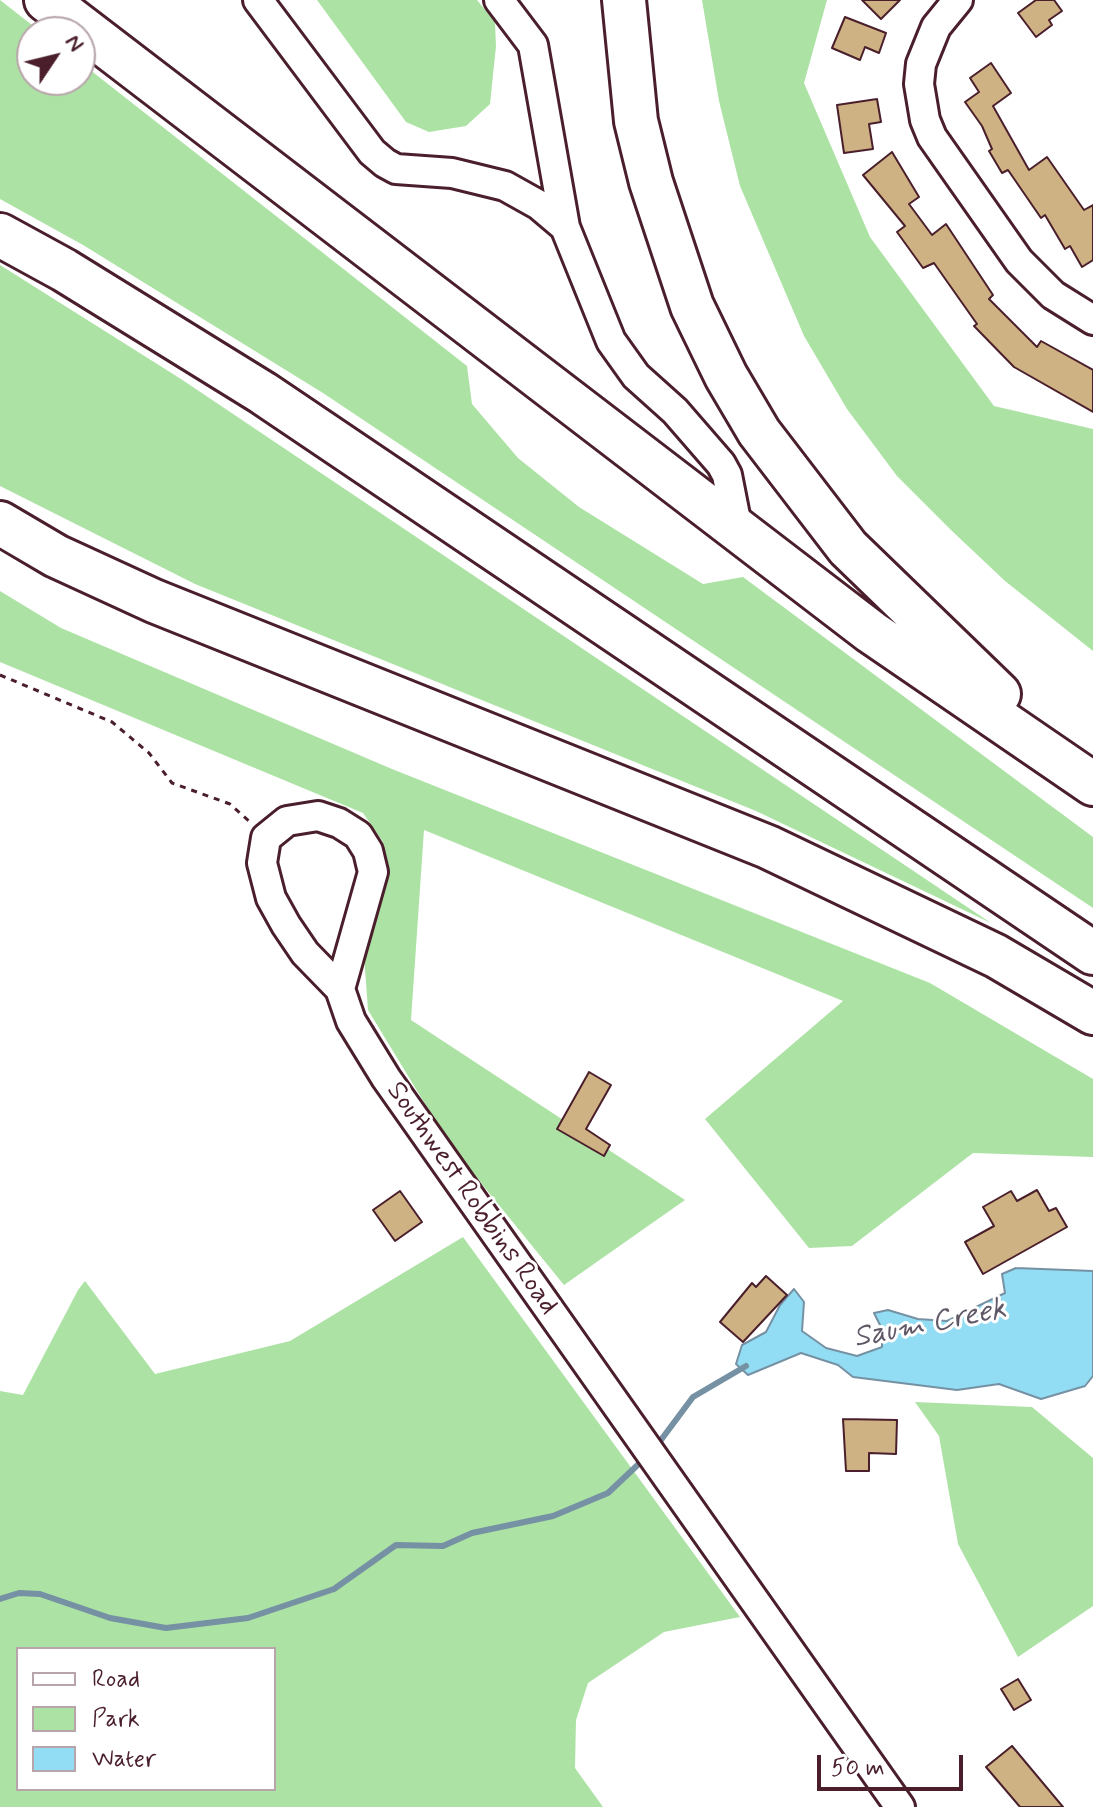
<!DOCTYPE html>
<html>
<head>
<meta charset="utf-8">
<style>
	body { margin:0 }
	#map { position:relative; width:1093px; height:1807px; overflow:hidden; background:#fff; font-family:Mynerve,sans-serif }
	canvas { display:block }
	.legend { position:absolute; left:16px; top:1647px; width:260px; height:144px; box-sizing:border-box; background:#fff; border:2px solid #b7a5aa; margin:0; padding:10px 14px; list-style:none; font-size:24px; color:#4a1f2b }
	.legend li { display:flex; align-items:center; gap:16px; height:40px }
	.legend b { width:40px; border:2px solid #b7a5aa }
	.north { position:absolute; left:16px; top:16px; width:80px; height:80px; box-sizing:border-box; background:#fff; border:2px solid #b7a5aa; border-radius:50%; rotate:55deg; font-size:22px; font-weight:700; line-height:32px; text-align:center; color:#4a1f2b }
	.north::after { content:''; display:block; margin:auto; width:28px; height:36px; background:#4a1f2b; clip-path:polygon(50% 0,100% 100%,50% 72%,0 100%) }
	.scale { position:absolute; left:817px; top:1755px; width:146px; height:36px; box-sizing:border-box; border:4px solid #4a1f2b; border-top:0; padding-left:10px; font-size:24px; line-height:28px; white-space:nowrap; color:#4a1f2b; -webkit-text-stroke:6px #fff; paint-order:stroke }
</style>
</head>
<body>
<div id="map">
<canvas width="1093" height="1807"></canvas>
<ul class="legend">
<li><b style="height:10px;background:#fff"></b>Road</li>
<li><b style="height:22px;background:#ade2a5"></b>Park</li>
<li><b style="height:22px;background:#92ddf3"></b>Water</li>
</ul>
<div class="north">N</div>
<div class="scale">50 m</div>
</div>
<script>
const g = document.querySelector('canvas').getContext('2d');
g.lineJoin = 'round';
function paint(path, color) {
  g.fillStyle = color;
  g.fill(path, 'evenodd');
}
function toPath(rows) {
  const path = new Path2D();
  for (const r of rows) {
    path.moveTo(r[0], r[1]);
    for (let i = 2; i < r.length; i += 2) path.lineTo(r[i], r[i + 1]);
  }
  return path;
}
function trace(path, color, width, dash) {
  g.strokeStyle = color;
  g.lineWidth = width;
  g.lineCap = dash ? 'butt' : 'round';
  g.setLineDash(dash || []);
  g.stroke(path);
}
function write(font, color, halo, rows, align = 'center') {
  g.font = font + ' Mynerve,sans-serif';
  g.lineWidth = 6;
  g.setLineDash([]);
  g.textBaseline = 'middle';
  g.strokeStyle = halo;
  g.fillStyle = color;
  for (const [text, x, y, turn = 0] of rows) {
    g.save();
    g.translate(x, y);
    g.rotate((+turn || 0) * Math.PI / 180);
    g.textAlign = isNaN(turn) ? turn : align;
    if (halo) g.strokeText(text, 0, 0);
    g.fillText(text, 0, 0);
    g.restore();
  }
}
paint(toPath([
	[0,0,41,32,32,32,32,80,80,80,80,62,467,366,472,404,518,458,579,507,703,584,743,577,1093,837,1093,908,323,393,83,245,0,199],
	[317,0,477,0,495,22,496,46,490,104,466,126,429,132,406,122],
	[702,0,827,0,804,83,870,237,994,406,1093,429,1093,651,1005,581,952,531,897,476,847,409,804,336,740,186,719,101],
	[0,265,181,379,991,923,756,811,195,584,0,486],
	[0,591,61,628,392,769,930,983,1093,1079,1093,1157,973,1153,852,1246,809,1248,705,1119,843,1001,424,830,411,1020,685,1200,564,1285,450,1145,368,1010,364,955,383,842,363,813,0,662],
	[463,1237,740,1617,664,1632,588,1683,576,1720,575,1768,603,1807,0,1807,0,1391,23,1395,78,1290,85,1281,155,1374,290,1341],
	[18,1649,274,1649,274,1789,18,1789],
	[915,1402,1032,1407,1093,1458,1093,1606,1018,1657,958,1544,939,1436]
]), '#ade2a5');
const water = toPath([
	[1016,1268,1093,1271,1093,1376,1085,1386,1041,1399,999,1384,957,1390,853,1377,838,1365,801,1353,748,1375,736,1364,742,1345,766,1332,780,1305,794,1289,804,1302,802,1331,826,1348,857,1356,882,1347,882,1329,874,1313,888,1310,918,1319,947,1321,1005,1293,1002,1274,1016,1268]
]);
paint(water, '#92ddf3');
trace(water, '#7591a3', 2);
trace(toPath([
	[655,1448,693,1397,746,1366],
	[0,1599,19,1593,40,1594,110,1618,166,1628,248,1618,334,1589,396,1545,443,1546,472,1533,553,1516,608,1493,645,1458]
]), '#7591a3', 6);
const building = toPath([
	[862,0,900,0,881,19,862,0],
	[1036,0,1054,0,1062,11,1049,20,1052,25,1036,37,1018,13,1036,0],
	[845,17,886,33,879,53,865,47,860,60,832,48,845,17],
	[991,63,1011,93,993,106,1029,170,1047,157,1084,210,1093,205,1093,260,1082,267,1070,246,1065,249,1045,215,1041,218,1008,170,1002,173,989,151,992,149,982,126,965,102,979,92,970,78,991,63],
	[877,99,881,122,869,124,873,149,844,153,837,105,877,99],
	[892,152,919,197,909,204,932,235,946,224,993,295,989,299,1037,347,1041,341,1093,370,1093,412,1014,367,974,326,977,324,934,263,923,268,897,232,905,226,863,175,892,152],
	[589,1072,611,1085,586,1129,610,1145,604,1156,557,1129,589,1072],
	[1037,1190,1049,1211,1056,1208,1067,1227,983,1274,965,1242,994,1226,983,1207,1011,1191,1017,1201,1037,1190],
	[400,1191,422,1222,395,1241,373,1210,400,1191],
	[766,1276,787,1295,743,1342,720,1322,752,1283,756,1287,766,1276],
	[843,1419,897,1420,896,1454,869,1453,869,1471,846,1471,843,1419],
	[1018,1679,1031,1700,1014,1710,1001,1689,1018,1679],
	[1012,1746,1063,1807,1020,1807,986,1767,1012,1746]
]);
paint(building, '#cfb284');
trace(building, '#4a1f2b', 2);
const minor = toPath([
	[258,0,372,152,385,163,396,169,452,173,505,186,539,205,565,227],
	[499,0,533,45,565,227,611,341,636,376,675,411,721,464,727,475,738,531],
	[958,0,936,27,921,64,919,84,925,120,932,137,1019,261,1053,295,1093,320],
	[340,989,373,872,368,851,358,835,339,823,318,816,287,821,266,838,262,863,271,898,286,925,305,953,340,989,351,1021,386,1078,900,1807]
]);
const highway = toPath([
	[46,0,871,632,1093,784],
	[624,0,636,121,651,182,692,306,726,376,759,432,848,548,999,694],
	[0,235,64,270,263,393,1093,953],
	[0,523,56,556,154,601,768,847,996,956,1093,1013]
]);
trace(minor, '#4a1f2b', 34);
trace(highway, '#4a1f2b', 48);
trace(toPath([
	[0,675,112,722,149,753,172,783,230,804,249,821]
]), '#4a1f2b', 3, [6, 6]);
trace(minor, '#fff', 28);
trace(highway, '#fff', 42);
write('28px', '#4a1f2b', '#fff', [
	["Southwest Robbins Road",471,1199,55]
]);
write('italic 30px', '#605867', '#fff', [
	["Saum Creek",930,1325,-11]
]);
</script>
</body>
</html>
